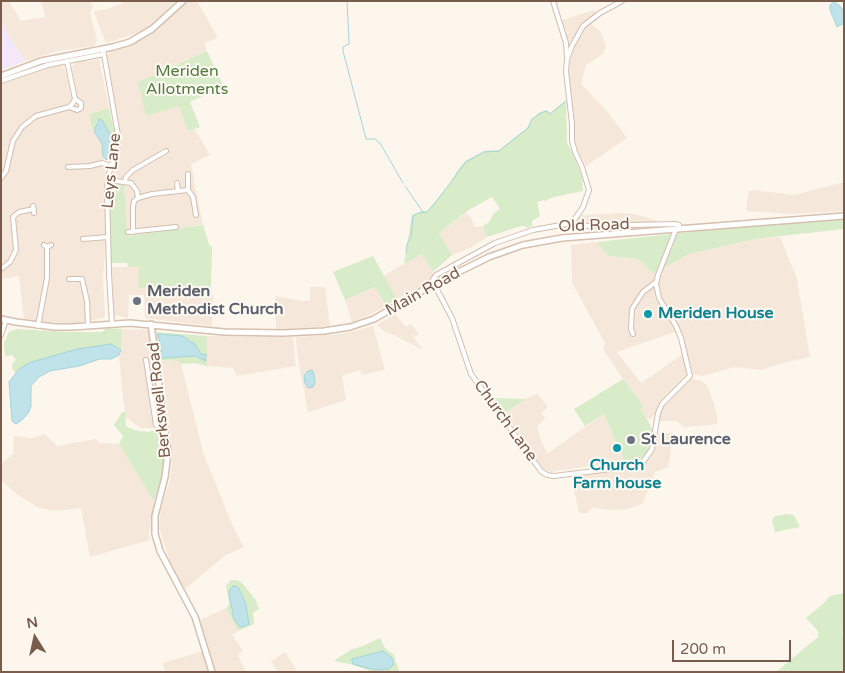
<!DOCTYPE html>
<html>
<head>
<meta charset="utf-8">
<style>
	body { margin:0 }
	#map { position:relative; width:845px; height:673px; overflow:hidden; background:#fdf6ec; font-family:"Varela Round",sans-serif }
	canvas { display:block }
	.frame { position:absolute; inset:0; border:2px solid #7a5c4d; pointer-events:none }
	.north { position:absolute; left:10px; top:613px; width:50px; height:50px; -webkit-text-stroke:4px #fffaf3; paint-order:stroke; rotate:350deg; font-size:14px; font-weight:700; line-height:20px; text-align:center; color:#7a5c4d }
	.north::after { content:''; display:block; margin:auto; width:18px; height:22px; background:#7a5c4d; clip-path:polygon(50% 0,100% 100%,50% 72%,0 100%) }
	.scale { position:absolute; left:672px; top:640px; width:119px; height:22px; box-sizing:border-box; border:2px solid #7a5c4d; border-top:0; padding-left:6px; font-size:15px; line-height:18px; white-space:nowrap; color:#7a5c4d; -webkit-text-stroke:4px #fffaf3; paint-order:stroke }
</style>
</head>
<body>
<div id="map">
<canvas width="845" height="673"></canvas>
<div class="frame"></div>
<div class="north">N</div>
<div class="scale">200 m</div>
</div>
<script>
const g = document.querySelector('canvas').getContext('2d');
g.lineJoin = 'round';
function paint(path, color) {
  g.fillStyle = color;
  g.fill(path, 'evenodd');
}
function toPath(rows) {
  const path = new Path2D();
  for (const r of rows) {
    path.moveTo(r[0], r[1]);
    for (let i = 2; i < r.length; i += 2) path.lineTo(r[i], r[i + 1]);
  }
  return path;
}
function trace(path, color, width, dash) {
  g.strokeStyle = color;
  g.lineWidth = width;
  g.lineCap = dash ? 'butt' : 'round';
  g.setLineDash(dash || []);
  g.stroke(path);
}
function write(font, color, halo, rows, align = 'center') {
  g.font = font + ' "Varela Round",sans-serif';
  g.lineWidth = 4;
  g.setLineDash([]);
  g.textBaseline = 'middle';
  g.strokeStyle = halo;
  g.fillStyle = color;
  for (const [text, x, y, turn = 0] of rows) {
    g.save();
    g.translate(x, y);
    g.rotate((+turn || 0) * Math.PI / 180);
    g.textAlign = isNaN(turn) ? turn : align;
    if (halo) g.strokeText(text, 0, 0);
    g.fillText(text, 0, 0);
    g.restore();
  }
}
paint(toPath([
	[1,1,9,1,21,21,45,17,41,1,90,1,93,6,90,13,97,40,94,46,58,51,25,61,1,23],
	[127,1,175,1,165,12,143,31,106,43,94,13,95,11,108,9],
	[188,1,197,1,218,38,204,43,207,51,138,82,180,106,188,130,194,128,210,155,191,164,203,225,126,236,124,180,111,178,120,146,120,130,107,55,110,52,130,44,155,31],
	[594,10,599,18,591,24,600,31,606,45,603,54,586,65,581,84,607,111,627,138,586,166,576,147,568,70,570,60,575,46,569,42,562,20],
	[86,59,87,61,99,59,109,108,90,114,91,125,102,144,104,159,102,166,105,169,106,240,103,277,105,315,104,318,75,323,50,322,24,319,19,276,1,279,1,84,48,67,62,65,66,72,71,96,77,96,72,67,76,62],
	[844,182,844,211,793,214,746,211,748,193,752,190,795,195],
	[466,213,470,216,475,227,483,226,487,237,472,247,452,255,439,233],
	[620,213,634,214,659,221,658,223,586,225,580,224,577,221,581,215],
	[780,237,797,279,810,357,782,363,762,370,734,367,703,376,693,374,680,328,675,332,617,352,641,383,683,354,689,372,687,377,702,381,707,386,714,404,717,416,717,424,684,427,677,421,659,421,655,415,650,419,645,418,641,409,643,405,622,378,603,349,605,343,572,283,571,245,597,242,608,256,638,259,653,274,689,254,755,239],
	[422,253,430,266,433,275,423,285,397,299,383,276],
	[110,267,139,267,139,288,211,287,213,296,212,326,145,318,144,295,129,295,128,318,114,315],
	[310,287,325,287,330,326,276,330,275,296,302,301,310,301],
	[375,287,386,306,367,316,352,322,345,300],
	[395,314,406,327,411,324,419,334,414,337,423,350,387,332,386,333,377,325],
	[373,326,385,370,362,375,360,370,342,376,346,400,308,412,297,353,296,337,342,334],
	[122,329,148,330,161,428,141,428,125,417,119,355,121,350],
	[207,336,293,337,296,366,237,376,233,368,207,366],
	[161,360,179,361,181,364,204,455,231,522,244,547,226,555,185,589,172,569,159,527,161,510,170,480,172,461,171,436],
	[536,394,538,394,548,407,541,413,545,418,537,427,542,444,548,453,604,414,623,459,622,461,551,472,545,470,538,462,505,413,525,399],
	[656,433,672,433,670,460,667,468,655,472,643,503,628,509,610,510,593,508,587,513,579,513,571,474,643,464,653,451],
	[45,434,57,446,96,439,100,443,119,444,154,501,149,534,150,540,90,557,81,508,56,511,39,508,18,495,2,481,1,464,13,454,14,436,32,438],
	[226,608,238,631,232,635,243,651,238,655,246,672,216,672,200,620],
	[203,651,208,672,165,672,163,663],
	[285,652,296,669,292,672,278,672,271,661]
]), '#f5e8da');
paint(toPath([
	[1,23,25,61,1,70]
]), '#f3e8fa');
paint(toPath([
	[207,51,223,85,218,89,190,102,200,127,188,131,179,106,146,116,138,82],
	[566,100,567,142,582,176,583,191,554,197,545,201,544,200,537,202,540,216,532,221,532,226,526,228,525,226,521,226,487,237,483,226,489,222,494,213,500,209,492,197,469,210,439,233,452,255,433,272,422,254,404,264,412,215,422,211,427,211,449,185,457,171,465,161,484,151,499,150,527,128,532,119,540,112,547,110,550,113],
	[109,108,115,134,112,152,108,158,110,143,109,132,103,121,97,121,94,131,91,125,90,114],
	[124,182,127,236,203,225,209,244,212,247,211,287,139,288,139,267,128,267,127,263,110,263,109,187,112,183],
	[844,219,844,229,755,239,689,254,653,274,638,259,608,256,597,242,718,229],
	[373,256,397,299,386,306,375,287,345,300,333,272],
	[106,328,122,329,121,350,111,344,46,358,19,369,16,373,13,370,12,364,16,360,12,355,5,357,4,343,9,332,17,329,69,332,102,332],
	[156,332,207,336,207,366,195,363,181,364,179,361,161,360],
	[623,379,643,405,641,409,652,428,651,442,647,452,637,462,625,464,622,461,623,458,604,414,585,426,574,409],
	[492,398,525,399,505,413],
	[122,412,125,412,126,426,134,430,148,432,161,428,165,456,163,476,154,501,119,444,123,436,114,425],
	[787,514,794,515,800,527,775,532,772,521,773,518,776,516],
	[231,580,237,580,242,583,256,600,257,605,259,609,253,613,254,624,238,631,226,608,228,606,229,602,226,586],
	[844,593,844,627,842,633,844,634,844,672,776,672,818,637,818,631,806,618,824,603,830,596],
	[380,638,385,648,394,655,399,672,373,672,350,664,334,661,350,650,363,646]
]), '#d8ecc9');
const water = toPath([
	[834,2,840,6,844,11,844,23,837,27,830,10,830,5,834,2],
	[99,119,103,121,112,138,108,158,106,160,103,156,102,144,94,131,99,119],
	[158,334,182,336,186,338,190,342,194,343,201,354,207,355,205,357,206,361,196,356,162,358,158,334],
	[111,344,121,350,119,355,111,359,100,359,79,366,50,371,39,377,31,386,31,406,29,412,22,420,16,424,12,421,9,382,19,369,31,362,46,358,77,349,111,344],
	[312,370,314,374,315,383,313,387,308,388,305,383,304,376,308,371,312,370],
	[233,586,238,587,242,595,246,605,249,625,240,627,234,619,229,593,230,589,233,586],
	[383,651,392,658,393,662,393,665,389,669,375,670,353,664,352,661,352,659,383,651]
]);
paint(water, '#bfe3e8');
trace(water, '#a5d3da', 1);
trace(toPath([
	[347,1,349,41,349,44,343,47,343,51,364,131,366,139,375,139,380,143,403,183],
	[405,186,423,212],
	[406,253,407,244,411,237,413,216,419,213,427,212,433,206,466,162,484,152,499,151,528,128,532,119,541,113,546,111,550,114,565,102]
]), '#a5d3da', 1);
const street = toPath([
	[553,1,566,43,567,57],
	[103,49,118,135,117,150,109,173,107,188,109,274,112,324],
	[1,81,48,65,104,54],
	[69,107,77,110,81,108,81,103,75,99],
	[68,167,90,166,102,163,111,166],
	[188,174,188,190,193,197,196,215],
	[1,178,6,171,13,141,22,127,36,116,69,107,73,103,75,99,67,61],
	[108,180,131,183,137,191,138,198,134,201,133,207,133,232],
	[125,181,126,177,133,170,166,151],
	[177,183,178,191],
	[138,198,152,194,188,190],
	[33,206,34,213],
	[572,223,583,207,589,190,582,167,575,152,572,141,572,124,566,71,567,59,572,46,583,26,600,13,622,1],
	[128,232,176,227],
	[83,239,108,237],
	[44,245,47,247,51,245],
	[1,269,10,262,16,250,13,217,19,212,34,209],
	[69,279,82,279,87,301,88,326],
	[434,284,452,318,471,374,541,471,547,475,554,476,635,466,643,462,652,449,658,413,662,404,690,376,681,338,676,326,659,298,656,284,658,275,676,229],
	[432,285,432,281,436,275,495,243,533,230,572,223,576,225,588,226,675,224,679,225,680,229],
	[38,326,47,278,47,247],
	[633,334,631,329,632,309,643,292,656,282],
	[1,335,6,320],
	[146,360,156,425,158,427,165,425]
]);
const secondary = toPath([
	[1,76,41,61,113,47,130,42,152,29,183,1],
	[1,319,16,322,55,327,72,327,130,323,224,332,283,333,324,331,350,327,374,319,432,285,489,257,523,245,562,238,844,216],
	[151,324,168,452,165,477,155,516,155,534,160,551,195,617,212,672]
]);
trace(street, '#d1beb0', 6);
trace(secondary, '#d6c0b0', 8);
trace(street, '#fff', 4);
trace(secondary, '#fff', 5);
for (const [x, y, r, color] of [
	[137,301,5,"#6b7280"],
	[648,314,5,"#0f9aa8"],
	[631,440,5,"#6b7280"],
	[617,448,5,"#0f9aa8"]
]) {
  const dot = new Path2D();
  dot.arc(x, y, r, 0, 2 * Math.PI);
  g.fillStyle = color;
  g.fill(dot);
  trace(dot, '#fffaf3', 2);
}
write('16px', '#537a41', '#fffaf3', [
	["Meriden",187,72],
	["Allotments",187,90]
]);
write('16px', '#7a5c4d', '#fffaf3', [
	["Leys Lane",112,171,-84],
	["Old Road",594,226,-2],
	["Main Road",423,292,-29],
	["Berkswell Road",160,400,-96],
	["Church Lane",505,421,54]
]);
write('bold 16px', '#5b616d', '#fffaf3', [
	["Meriden",147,292],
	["Methodist Church",147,310],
	["St Laurence",641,440]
], 'left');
write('bold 16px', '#0d838f', '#fffaf3', [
	["Meriden House",658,314],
	["Church",617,466,"center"],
	["Farm house",617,484,"center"]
], 'left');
</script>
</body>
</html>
